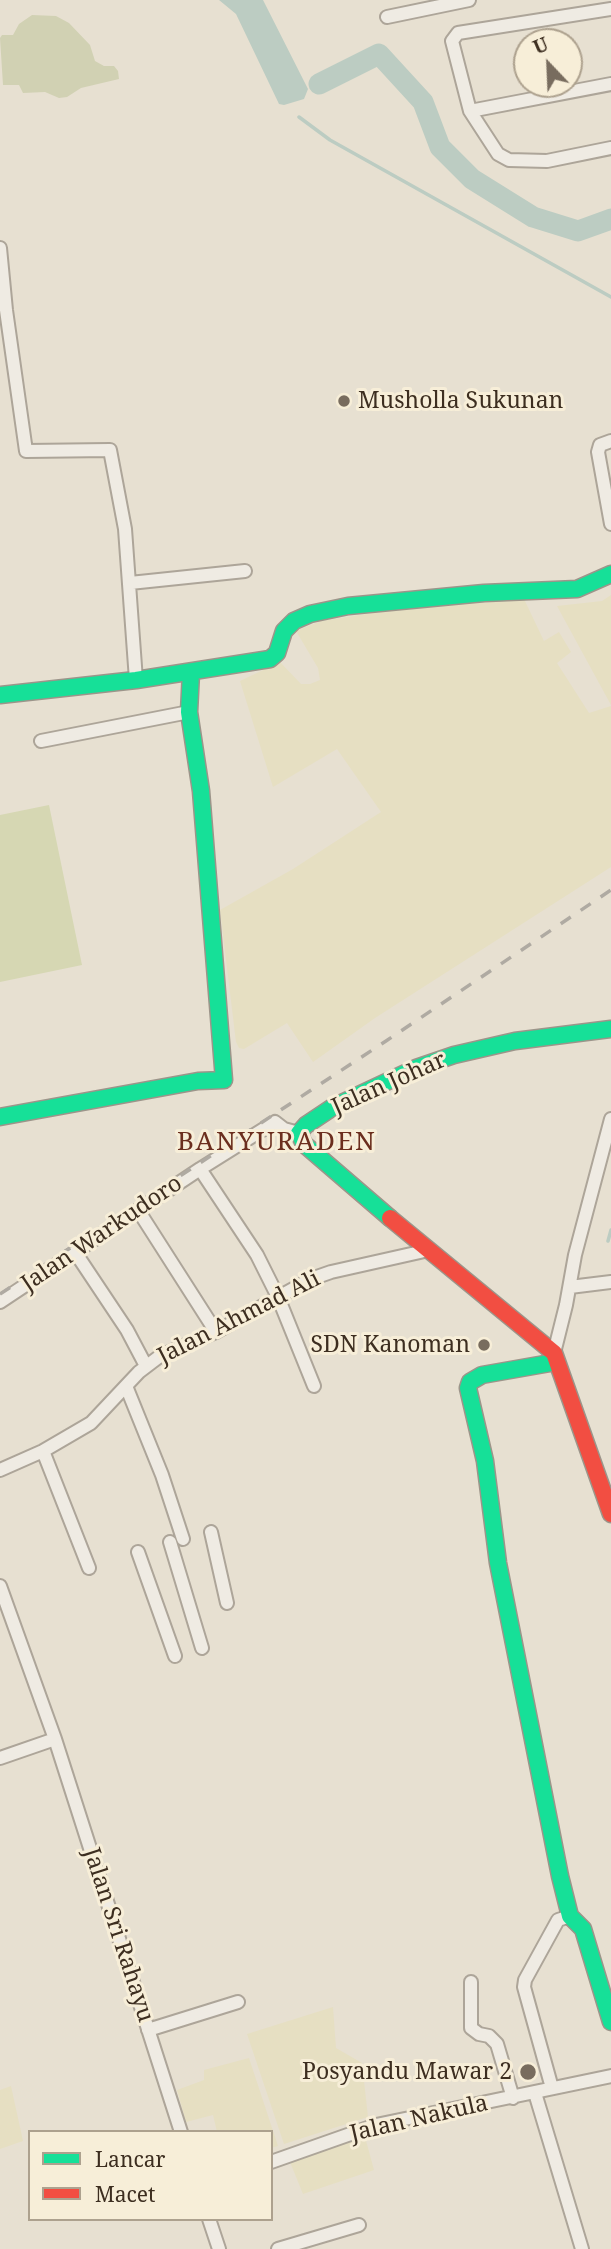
<!DOCTYPE html>
<html>
<head>
<meta charset="utf-8">
<style>
	body { margin:0 }
	#map { position:relative; width:611px; height:2249px; overflow:hidden; background:#e7e0d1; font-family:"Noto Serif",serif }
	canvas { display:block }
	.legend { position:absolute; left:28px; top:2130px; width:245px; height:91px; box-sizing:border-box; background:#f7eed8; border:2px solid #ada18e; margin:0; padding:9px 12px; list-style:none; font-size:21px; color:#3d2e20 }
	.legend li { display:flex; align-items:center; gap:14px; height:35px }
	.legend b { width:35px; border:2px solid #ada18e }
	.north { position:absolute; left:513px; top:28px; width:70px; height:70px; box-sizing:border-box; background:#f7eed8; border:2px solid #ada18e; border-radius:50%; rotate:337deg; font-size:19px; font-weight:700; line-height:28px; text-align:center; color:#3d2e20 }
	.north::after { content:''; display:block; margin:auto; width:24px; height:32px; background:#786c5e; clip-path:polygon(50% 0,100% 100%,50% 72%,0 100%) }
</style>
</head>
<body>
<div id="map">
<canvas width="611" height="2249"></canvas>
<ul class="legend">
<li><b style="height:9px;background:#16e098"></b>Lancar</li>
<li><b style="height:9px;background:#f24e42"></b>Macet</li>
</ul>
<div class="north">U</div>
</div>
<script>
const g = document.querySelector('canvas').getContext('2d');
g.lineJoin = 'round';
function paint(path, color) {
  g.fillStyle = color;
  g.fill(path, 'evenodd');
}
function toPath(rows) {
  const path = new Path2D();
  for (const r of rows) {
    path.moveTo(r[0], r[1]);
    for (let i = 2; i < r.length; i += 2) path.lineTo(r[i], r[i + 1]);
  }
  return path;
}
function trace(path, color, width, dash) {
  g.strokeStyle = color;
  g.lineWidth = width;
  g.lineCap = dash ? 'butt' : 'round';
  g.setLineDash(dash || []);
  g.stroke(path);
}
function write(font, color, halo, rows, align = 'center') {
  g.font = font + ' "Noto Serif",serif';
  g.lineWidth = 6;
  g.setLineDash([]);
  g.textBaseline = 'middle';
  g.strokeStyle = halo;
  g.fillStyle = color;
  for (const [text, x, y, turn = 0] of rows) {
    g.save();
    g.translate(x, y);
    g.rotate((+turn || 0) * Math.PI / 180);
    g.textAlign = isNaN(turn) ? turn : align;
    if (halo) g.strokeText(text, 0, 0);
    g.fillText(text, 0, 0);
    g.restore();
  }
}
paint(toPath([
	[611,595,611,705,557,606,602,601],
	[524,599,544,641,559,632,571,652,557,663,589,713,611,706,611,867,375,1018,313,1062,287,1023,244,1049,239,1048,236,1042,220,910,293,869,381,812,337,749,273,787,240,681,280,662,301,684,310,684,320,680,318,668,296,631,321,621,387,611],
	[333,2007,336,2048,362,2063,368,2117,284,2144,247,2034],
	[249,2058,278,2146,271,2148,271,2132,217,2132,213,2115,186,2122,177,2090,204,2080,204,2070],
	[11,2086,23,2141,0,2149,0,2090],
	[365,2137,374,2170,303,2194,290,2162]
]), '#e6dfc2');
paint(toPath([
	[49,805,82,965,0,982,0,815]
]), '#d6d7b3');
paint(toPath([
	[32,15,56,16,69,23,90,45,95,61,104,66,114,66,118,71,119,79,81,88,67,97,59,98,45,92,23,93,19,85,3,85,0,38,2,35,13,35,19,24]
]), '#d1d1b3');
paint(toPath([
	[219,0,263,0,308,89,304,99,284,105,279,104,236,14]
]), '#bcccc2');
trace(toPath([
	[299,117,330,140,611,297],
	[608,1241,611,1230]
]), '#bcccc2', 3.5);
trace(toPath([
	[319,84,379,54,423,102,440,147,472,179,533,217,578,231,611,219]
]), '#bcccc2', 21);
const street = toPath([
	[611,9,458,33,452,41,470,111,498,154,509,160,547,161,611,148],
	[387,17,469,0],
	[470,111,611,84],
	[0,248,6,310,26,451,110,450,125,529,136,680],
	[611,441,600,445,598,452,611,524],
	[130,583,245,571],
	[41,741,189,712],
	[200,1169,257,1255,278,1297,314,1386],
	[138,1210,216,1332],
	[75,1252,127,1330,146,1366],
	[570,1287,611,1282],
	[0,1302,200,1169,275,1122,284,1129,299,1133],
	[554,1353,566,1305,575,1255,611,1119],
	[126,1386,162,1475,183,1539],
	[43,1451,89,1568],
	[0,1470,43,1451,91,1423,139,1372,160,1356,216,1332,311,1279,331,1272,429,1250],
	[211,1532,227,1603],
	[170,1542,202,1648],
	[138,1552,175,1656],
	[0,1586,55,1739,181,2132],
	[0,1758,55,1739],
	[471,1982,471,2028,479,2034,489,2036,497,2044,513,2098],
	[148,2030,238,2002],
	[552,2088,524,1987,525,1980,558,1920,570,1916],
	[535,2093,582,2249],
	[271,2162,376,2125,611,2076],
	[209,2219,219,2249],
	[278,2249,359,2225]
]);
const fast = toPath([
	[0,695,136,680,270,659,277,653,284,631,294,621,310,614,348,606,484,593,577,589,611,574],
	[0,1117,198,1081,224,1080,201,791,189,712,191,672],
	[390,1218,304,1144,299,1133,306,1125,333,1107,416,1068,454,1055,515,1041,611,1029],
	[556,1362,482,1375,470,1382,468,1388,485,1461,498,1563,560,1876,570,1916,583,1929,611,2022]
]);
const jam = toPath([
	[390,1218,554,1353,611,1514]
]);
trace(street, '#ada599', 16);
trace(fast, '#9c958a', 19);
trace(jam, '#9c958a', 19);
trace(street, '#efebe3', 12);
trace(fast, '#16e098', 16);
trace(jam, '#f24e42', 16);
trace(toPath([
	[0,1294,386,1041,611,890]
]), '#afaaa2', 3.5, [12, 12]);
for (const [x, y, r, color] of [
	[344,401,7,"#786c5e"],
	[484,1345,7,"#786c5e"],
	[528,2072,9,"#786c5e"]
]) {
  const dot = new Path2D();
  dot.arc(x, y, r, 0, 2 * Math.PI);
  g.fillStyle = color;
  g.fill(dot);
  trace(dot, '#f7eed8', 2.5);
}
write('23px', '#3d2e20', '#f7eed8', [
	["Musholla Sukunan",358,401,"left"],
	["SDN Kanoman",470,1345],
	["Posyandu Mawar 2",512,2072]
], 'right');
write('23px', '#3d2e20', '#f7eed8', [
	["Jalan Johar",389,1084,-24],
	["Jalan Warkudoro",102,1234,-34],
	["Jalan Ahmad Ali",239,1318,-27],
	["Jalan Sri Rahayu",118,1935,72],
	["Jalan Nakula",419,2119,-13]
]);
g.letterSpacing = '2px';
write('26px', '#6b2e1e', '#f7eed8', [
	["BANYURADEN",277,1143]
]);
g.letterSpacing = '0px';
</script>
</body>
</html>
